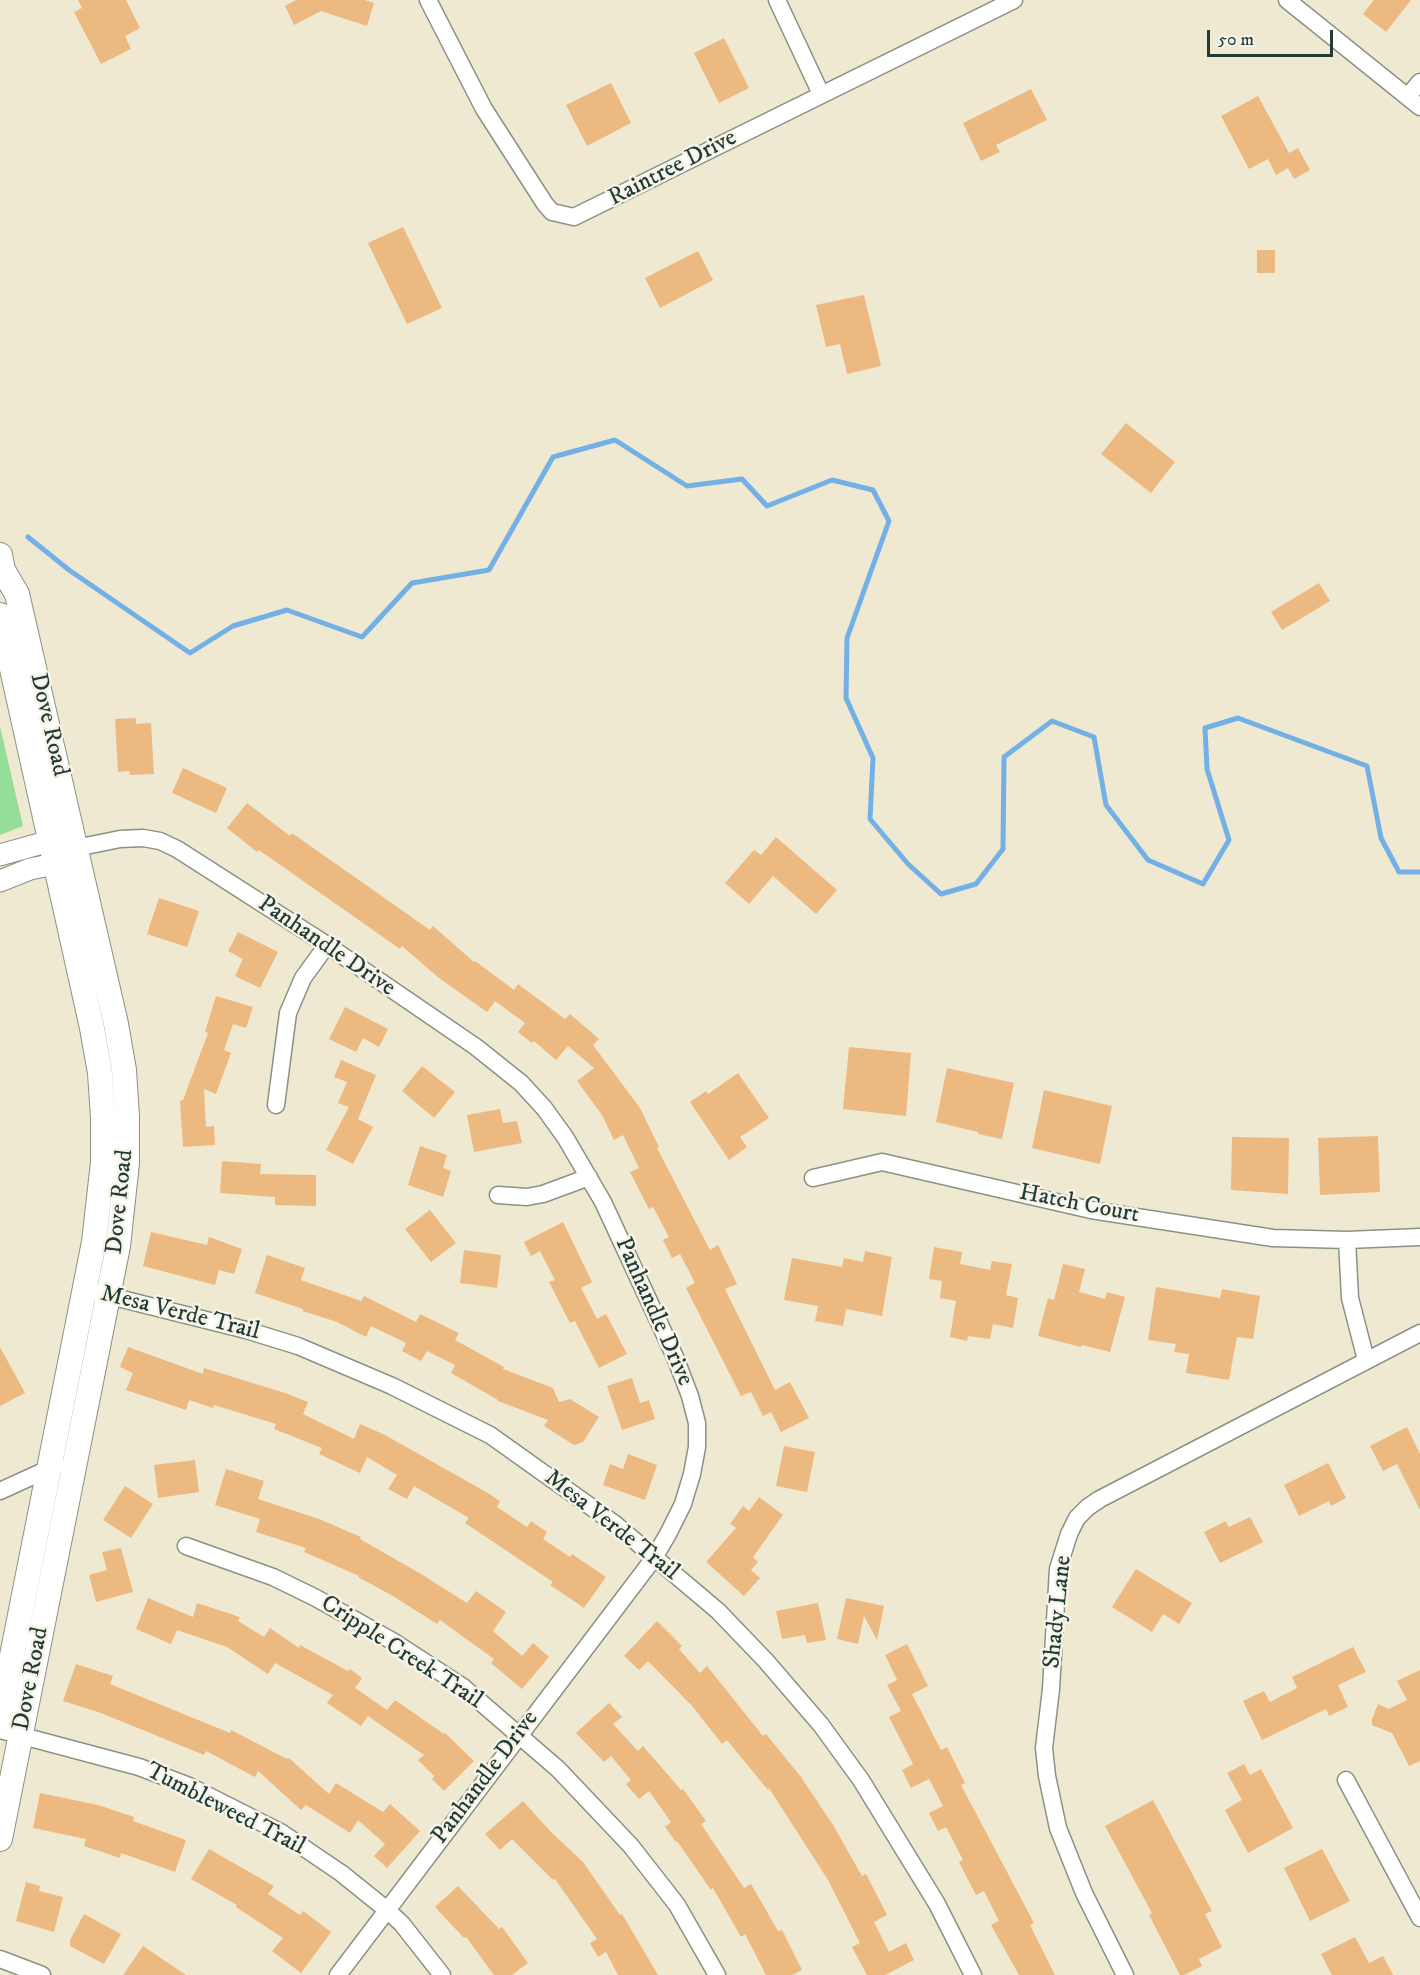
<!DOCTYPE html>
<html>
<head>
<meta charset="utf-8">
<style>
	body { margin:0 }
	#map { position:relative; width:1420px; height:1975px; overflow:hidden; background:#f0e9d2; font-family:"IM FELL DW Pica",serif }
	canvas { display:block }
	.scale { position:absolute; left:1207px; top:30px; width:126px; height:27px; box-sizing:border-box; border:3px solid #1f3d34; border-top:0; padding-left:8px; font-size:18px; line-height:21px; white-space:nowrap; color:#1f3d34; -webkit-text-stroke:4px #f7f3e8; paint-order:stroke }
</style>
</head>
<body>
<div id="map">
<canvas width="1420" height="1975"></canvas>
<div class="scale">50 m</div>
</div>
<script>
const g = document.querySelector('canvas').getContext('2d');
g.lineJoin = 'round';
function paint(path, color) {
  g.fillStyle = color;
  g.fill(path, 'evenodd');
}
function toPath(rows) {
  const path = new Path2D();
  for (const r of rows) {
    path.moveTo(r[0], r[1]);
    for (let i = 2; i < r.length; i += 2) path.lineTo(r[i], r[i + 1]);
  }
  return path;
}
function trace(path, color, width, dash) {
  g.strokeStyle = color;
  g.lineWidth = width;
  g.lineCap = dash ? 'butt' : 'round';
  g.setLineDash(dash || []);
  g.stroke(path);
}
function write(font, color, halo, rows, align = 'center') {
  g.font = font + ' "IM FELL DW Pica",serif';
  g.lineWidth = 5;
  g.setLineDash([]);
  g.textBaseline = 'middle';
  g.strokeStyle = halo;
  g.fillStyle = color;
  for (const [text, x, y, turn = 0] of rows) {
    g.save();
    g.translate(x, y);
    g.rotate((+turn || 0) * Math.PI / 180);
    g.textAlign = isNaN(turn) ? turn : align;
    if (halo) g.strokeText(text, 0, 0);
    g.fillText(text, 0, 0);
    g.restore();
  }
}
paint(toPath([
	[0,726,23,826,0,835]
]), '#95de99');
trace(toPath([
	[28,537,69,570,190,653,233,626,287,610,362,637,412,583,489,570,553,457,615,440,687,486,742,479,767,506,832,480,873,490,889,521,847,638,846,698,873,758,870,819,908,864,941,894,976,884,1003,849,1004,757,1052,721,1094,737,1106,805,1148,860,1203,884,1229,840,1207,769,1205,728,1238,718,1367,766,1381,838,1399,872,1420,872]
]), '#73b0e5', 5);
paint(toPath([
	[78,0,126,0,140,28,125,36,131,49,101,64,74,12,82,8],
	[296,0,365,0,374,3,367,26,321,11,294,25,285,6],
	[1374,0,1411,0,1386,32,1363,14],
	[724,38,749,88,719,103,694,53],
	[611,83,631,123,587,146,566,105],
	[1031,89,1047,120,996,145,1000,152,981,161,963,123],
	[1258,96,1289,153,1298,148,1310,170,1294,179,1288,168,1276,175,1268,159,1249,169,1221,116],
	[403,227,442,308,407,324,368,243],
	[1257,250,1275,250,1275,273,1257,273],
	[698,251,713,280,660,308,645,278],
	[864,295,881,366,847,374,840,344,826,347,816,305],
	[1126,423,1175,462,1151,493,1101,454],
	[1319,583,1330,601,1282,630,1271,612],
	[136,718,136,724,151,723,154,774,130,775,129,771,118,772,115,719],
	[183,768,227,788,216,813,172,793],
	[247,803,290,836,292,833,430,930,433,926,474,962,475,961,514,990,518,984,565,1019,570,1014,599,1039,593,1045,640,1108,659,1147,657,1148,710,1250,718,1245,737,1284,725,1289,775,1390,790,1382,809,1418,781,1432,771,1412,763,1416,751,1392,741,1396,686,1288,695,1283,680,1254,672,1258,663,1240,669,1237,653,1207,649,1209,630,1172,639,1168,623,1135,614,1140,602,1115,577,1081,594,1068,568,1046,556,1060,534,1041,532,1043,518,1032,525,1023,495,1001,487,1012,439,978,402,946,400,949,259,850,257,852,227,828],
	[776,837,837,890,816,914,773,876,749,904,725,883,754,850,761,855],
	[159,898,199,911,187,947,147,934],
	[238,932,278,952,260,988,235,976,243,959,228,951],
	[216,996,253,1007,246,1028,233,1024,224,1050,231,1053,216,1094,204,1089,206,1127,214,1126,215,1145,183,1147,180,1101,183,1100,208,1033,205,1032],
	[345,1007,388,1029,379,1047,363,1038,356,1052,329,1039],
	[849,1047,911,1053,906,1116,843,1109],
	[341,1060,376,1075,358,1119,373,1127,353,1164,326,1150,349,1107,338,1103,347,1082,334,1077],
	[422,1066,455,1092,434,1118,402,1091],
	[947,1068,1014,1083,1002,1139,978,1134,978,1132,936,1122],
	[738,1073,769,1118,740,1137,747,1147,729,1160,690,1102,706,1091,708,1094],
	[1044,1090,1112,1106,1100,1164,1032,1148],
	[500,1109,503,1123,517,1121,522,1143,474,1152,467,1115],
	[1378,1136,1380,1192,1320,1195,1318,1138],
	[1232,1137,1289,1138,1288,1194,1231,1190],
	[420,1146,447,1155,443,1168,451,1171,443,1197,408,1185],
	[222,1161,261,1164,260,1174,316,1175,316,1206,275,1205,275,1197,220,1193],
	[430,1210,456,1243,431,1262,405,1229],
	[563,1222,592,1282,581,1288,597,1319,606,1314,627,1354,599,1368,575,1321,570,1323,549,1282,555,1280,540,1251,531,1256,524,1242],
	[151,1232,207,1245,209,1237,242,1249,234,1274,219,1270,215,1285,143,1266],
	[934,1247,962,1252,960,1264,990,1270,992,1261,1012,1264,1006,1295,1018,1298,1013,1328,993,1324,990,1339,968,1336,967,1341,950,1337,956,1301,940,1298,942,1281,929,1279],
	[464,1250,501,1255,497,1288,460,1283],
	[865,1251,892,1257,882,1316,846,1309,843,1326,815,1321,818,1306,784,1300,792,1258,842,1267,844,1258,863,1262],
	[267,1255,305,1268,301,1280,361,1301,364,1296,416,1322,420,1314,459,1333,455,1340,504,1367,503,1369,553,1388,559,1402,570,1399,599,1417,583,1442,574,1445,544,1426,548,1420,498,1401,498,1400,451,1373,455,1365,427,1351,421,1361,402,1351,406,1343,371,1326,366,1337,337,1322,303,1311,303,1309,255,1293],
	[1063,1264,1085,1269,1079,1292,1105,1299,1107,1292,1125,1297,1110,1352,1082,1345,1081,1347,1038,1336,1048,1298,1054,1300],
	[1156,1287,1220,1298,1222,1289,1260,1296,1253,1339,1237,1337,1229,1380,1186,1373,1189,1354,1174,1352,1176,1344,1148,1340],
	[0,1347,25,1393,0,1406],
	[128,1347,203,1374,204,1368,285,1393,308,1402,303,1414,354,1439,360,1424,385,1435,486,1492,500,1501,497,1507,527,1527,531,1521,547,1532,543,1539,570,1557,572,1554,606,1577,584,1608,550,1585,553,1582,465,1523,469,1518,414,1486,407,1499,388,1489,397,1475,367,1457,360,1473,319,1454,322,1448,274,1429,276,1424,214,1405,213,1408,189,1400,186,1410,126,1390,133,1373,120,1367],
	[632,1378,640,1403,649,1400,655,1419,622,1430,607,1386],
	[1407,1427,1420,1454,1420,1510,1397,1464,1383,1471,1370,1446],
	[784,1446,815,1452,807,1492,776,1486],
	[628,1454,657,1465,645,1500,603,1485,610,1464,623,1469],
	[195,1460,199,1492,158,1498,154,1465],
	[1328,1463,1346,1498,1331,1506,1329,1501,1299,1516,1284,1485],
	[226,1469,264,1481,258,1499,319,1519,361,1537,360,1539,421,1574,467,1603,476,1591,506,1612,493,1631,522,1656,533,1643,549,1657,522,1689,491,1663,494,1659,440,1620,437,1624,393,1596,358,1577,359,1576,304,1552,306,1548,256,1532,260,1519,215,1505],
	[125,1486,153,1504,131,1538,103,1520],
	[759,1497,783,1515,753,1557,758,1562,751,1570,760,1578,744,1596,706,1562,736,1528,730,1524,743,1506,749,1511],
	[1250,1517,1263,1542,1220,1563,1204,1532,1226,1521,1229,1527],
	[121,1548,133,1592,96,1602,89,1575,107,1570,102,1552],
	[1136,1569,1192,1603,1179,1624,1163,1614,1152,1632,1112,1607],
	[148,1598,193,1617,197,1603,240,1617,238,1621,264,1637,270,1628,299,1648,300,1645,348,1671,350,1669,362,1678,355,1688,387,1710,395,1700,444,1734,445,1733,474,1761,444,1791,432,1779,434,1776,418,1760,424,1755,368,1716,361,1726,327,1703,333,1695,275,1663,268,1674,227,1647,177,1630,171,1644,136,1629],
	[846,1598,884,1606,877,1640,864,1616,858,1644,837,1639],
	[818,1603,826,1640,807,1643,805,1635,782,1639,776,1611],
	[657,1621,682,1646,679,1649,700,1673,707,1666,763,1736,766,1734,801,1777,833,1825,862,1876,866,1874,887,1915,874,1922,889,1952,906,1943,914,1960,885,1975,867,1975,852,1947,860,1943,828,1880,769,1788,768,1790,727,1740,722,1744,693,1707,648,1661,639,1670,624,1656],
	[907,1644,928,1686,912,1694,941,1750,947,1747,965,1783,961,1785,1034,1923,1030,1925,1055,1975,1019,1975,991,1925,999,1921,984,1891,976,1895,959,1862,963,1860,946,1827,938,1831,929,1813,943,1806,929,1779,911,1788,902,1770,913,1764,889,1717,901,1711,887,1685,897,1680,885,1655],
	[1353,1647,1366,1672,1338,1685,1348,1707,1329,1716,1326,1709,1262,1740,1243,1701,1264,1691,1270,1702,1297,1688,1292,1677],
	[76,1664,113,1676,110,1684,230,1733,231,1730,287,1759,289,1758,329,1794,336,1783,383,1812,390,1804,420,1831,387,1868,374,1856,385,1844,358,1820,350,1833,306,1805,301,1810,258,1771,255,1777,206,1751,204,1755,101,1713,63,1701],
	[1420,1670,1420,1761,1409,1766,1392,1733,1372,1725,1372,1719,1378,1704,1389,1709,1407,1700,1397,1681],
	[609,1703,622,1717,613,1724,638,1751,643,1746,681,1790,683,1789,706,1821,701,1824,744,1888,751,1884,778,1931,782,1930,802,1970,792,1975,766,1975,745,1934,741,1937,713,1888,711,1890,677,1841,676,1842,665,1827,671,1822,649,1791,639,1799,626,1784,631,1780,611,1756,604,1762,576,1733],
	[1244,1764,1250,1775,1261,1769,1293,1828,1248,1853,1225,1810,1242,1800,1227,1773],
	[40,1793,98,1805,134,1817,133,1821,186,1840,175,1872,121,1853,120,1858,84,1846,86,1839,33,1828],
	[1153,1800,1212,1911,1205,1914,1222,1947,1199,1959,1202,1966,1184,1975,1180,1975,1149,1915,1152,1913,1105,1826],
	[523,1801,551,1832,583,1862,620,1915,622,1914,658,1975,618,1975,606,1952,598,1957,590,1943,597,1939,555,1879,553,1880,512,1839,500,1850,485,1834],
	[209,1849,274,1886,268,1894,300,1915,303,1911,331,1932,301,1973,272,1951,283,1938,236,1907,237,1905,191,1879],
	[1322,1849,1350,1901,1310,1921,1284,1868],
	[26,1882,40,1886,39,1891,63,1897,54,1932,16,1921],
	[458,1886,499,1929,502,1927,528,1963,512,1975,494,1975,466,1937,464,1938,435,1907],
	[84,1914,121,1934,104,1964,70,1946,70,1940],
	[1355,1937,1369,1963,1383,1956,1393,1975,1332,1975,1321,1954],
	[143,1946,186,1975,123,1975]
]), '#ecb981');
const minor = toPath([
	[428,0,484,109,545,204,552,212,574,217,1014,0],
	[777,0,821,94],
	[1287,0,1420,107],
	[1408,96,1420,82],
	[76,848,120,839,143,838,160,841,177,849,327,945,476,1047,521,1083,544,1108,565,1137,603,1202,675,1357,690,1396,697,1423,697,1447,692,1474,683,1504,668,1534,654,1558,338,1975],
	[276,1105,288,1013,303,978,327,945],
	[813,1178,882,1162,1091,1210,1273,1238,1347,1240,1350,1298,1366,1360],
	[498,1195,527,1197,543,1194,589,1177],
	[1347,1240,1420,1237],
	[98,1293,246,1330,298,1346,392,1386,490,1435,615,1524,718,1611,766,1661,821,1725,861,1780,937,1904,973,1975],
	[0,1491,57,1465],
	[186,1546,273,1577,316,1598,394,1642,463,1687,558,1769,631,1846,677,1905,717,1975],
	[0,1730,139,1767,189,1786,282,1833,341,1873,387,1910,402,1924,442,1975],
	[1346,1780,1420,1918],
	[0,1959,42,1975],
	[1125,1975,1084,1893,1058,1828,1047,1776,1044,1748,1051,1689,1058,1569,1069,1534,1077,1518,1088,1507,1100,1499,1420,1333]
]);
const tertiary = toPath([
	[0,855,50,841,67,845],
	[0,881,30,869,55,864,68,853]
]);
const secondary = toPath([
	[0,555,3,570,17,594,116,1024,124,1070,127,1117,127,1163,118,1246,0,1839],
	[0,615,92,1028,100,1073,103,1118,103,1162,94,1242,0,1716]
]);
trace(minor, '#889383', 19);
trace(tertiary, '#889383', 23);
trace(secondary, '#889383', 26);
trace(minor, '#fff', 16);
trace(tertiary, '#fff', 21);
trace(secondary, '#fff', 24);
write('24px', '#1f3d34', '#f7f3e8', [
	["Raintree Drive",673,169,-27],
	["Dove Road",48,725,77],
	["Panhandle Drive",326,947,34],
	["Dove Road",121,1202,-84],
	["Hatch Court",1079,1205,11],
	["Panhandle Drive",653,1312,66],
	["Mesa Verde Trail",180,1314,14],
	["Mesa Verde Trail",611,1526,38],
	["Shady Lane",1059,1612,-84],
	["Cripple Creek Trail",401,1653,33],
	["Dove Road",32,1679,-79],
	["Panhandle Drive",486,1778,-53],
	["Tumbleweed Trail",225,1810,27]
]);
</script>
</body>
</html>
